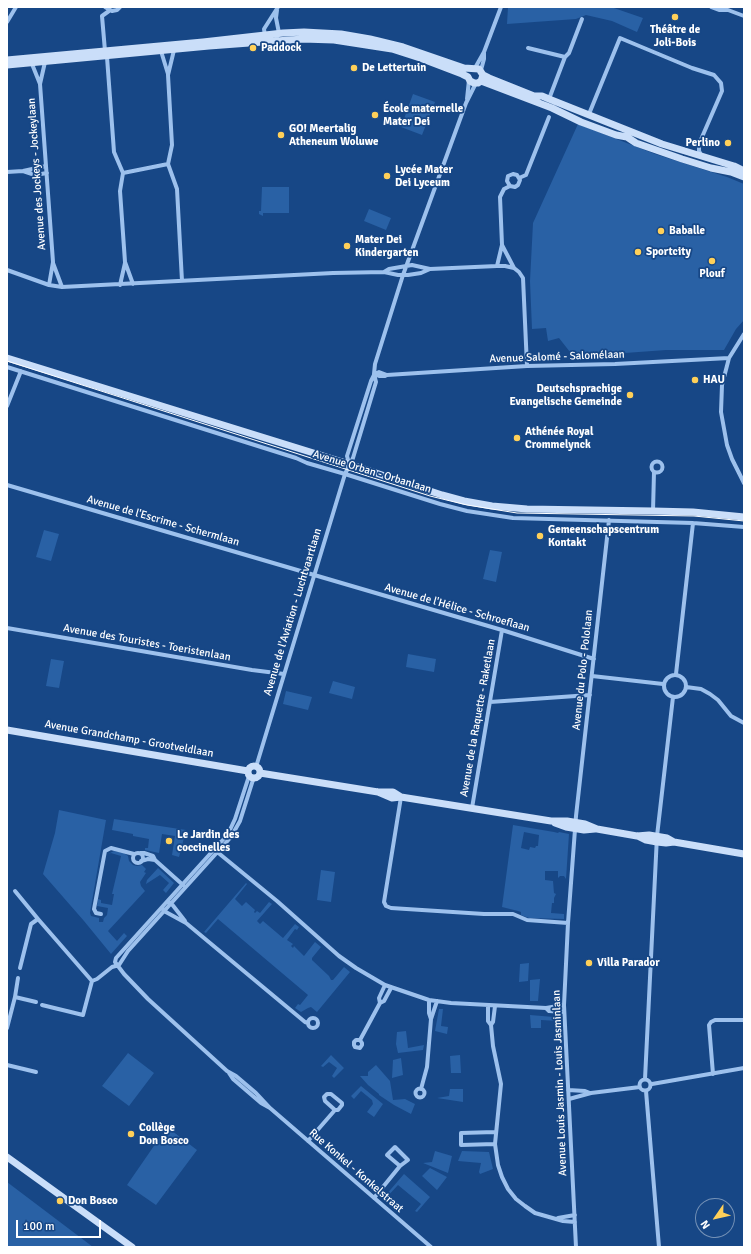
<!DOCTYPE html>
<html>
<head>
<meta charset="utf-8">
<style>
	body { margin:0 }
	#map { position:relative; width:751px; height:1254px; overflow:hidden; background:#174786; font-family:Signika,sans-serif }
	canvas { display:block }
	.frame { position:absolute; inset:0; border:8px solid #fff; pointer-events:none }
	.north { position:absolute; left:695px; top:1198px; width:40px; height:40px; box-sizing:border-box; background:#174786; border:1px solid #7491b6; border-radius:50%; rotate:236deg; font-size:11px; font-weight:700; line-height:16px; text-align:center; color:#fff }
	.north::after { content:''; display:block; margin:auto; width:14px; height:18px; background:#ffd059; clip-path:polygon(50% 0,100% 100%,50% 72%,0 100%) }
	.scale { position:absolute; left:16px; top:1220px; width:85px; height:18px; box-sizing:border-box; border:2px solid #fff; border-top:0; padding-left:5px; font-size:12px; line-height:14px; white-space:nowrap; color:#fff; -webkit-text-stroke:3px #174786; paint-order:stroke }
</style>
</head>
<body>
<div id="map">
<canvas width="751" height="1254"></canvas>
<div class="frame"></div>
<div class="north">N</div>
<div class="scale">100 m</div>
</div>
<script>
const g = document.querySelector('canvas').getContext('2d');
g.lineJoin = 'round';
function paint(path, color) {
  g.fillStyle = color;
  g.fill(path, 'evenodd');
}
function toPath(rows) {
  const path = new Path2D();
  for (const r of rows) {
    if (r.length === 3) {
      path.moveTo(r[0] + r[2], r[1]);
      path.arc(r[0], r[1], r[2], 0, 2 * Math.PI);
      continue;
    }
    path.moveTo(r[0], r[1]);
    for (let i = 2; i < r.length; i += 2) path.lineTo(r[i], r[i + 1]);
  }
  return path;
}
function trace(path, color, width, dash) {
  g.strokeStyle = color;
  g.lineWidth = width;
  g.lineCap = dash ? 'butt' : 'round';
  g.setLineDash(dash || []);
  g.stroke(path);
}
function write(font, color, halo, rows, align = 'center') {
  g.font = font + ' Signika,sans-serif';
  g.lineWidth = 3.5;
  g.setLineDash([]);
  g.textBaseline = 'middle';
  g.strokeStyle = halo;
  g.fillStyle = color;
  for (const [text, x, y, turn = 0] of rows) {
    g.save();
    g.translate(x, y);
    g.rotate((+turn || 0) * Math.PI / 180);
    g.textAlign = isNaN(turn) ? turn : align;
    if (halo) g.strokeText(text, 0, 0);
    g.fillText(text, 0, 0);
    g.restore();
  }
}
paint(toPath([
	[508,7,611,7,643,18,637,32,612,21,586,15,576,19,507,24],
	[413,94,435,102,422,135,401,127],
	[578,124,655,154,727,177,744,184,744,320,736,329,724,350,666,350,570,357,570,352,559,338,548,341,546,328,532,329,530,281,533,223],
	[262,187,289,187,289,213,263,213,263,216,259,214,259,211,261,211],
	[369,209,391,218,386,230,364,221],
	[44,530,59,534,51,561,36,557],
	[490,550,502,552,496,582,483,579],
	[408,654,436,659,434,672,406,667],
	[51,659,64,661,59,688,46,686],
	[333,681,355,687,352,699,329,693],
	[286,691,312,697,308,710,283,704],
	[59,810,106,820,90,913,91,916,99,918,99,922,103,922,104,918,107,915,108,908,97,906,98,899,101,900,101,903,112,905,114,894,112,894,121,856,111,853,108,854,114,851,124,853,128,856,129,861,133,865,137,866,142,865,146,869,144,872,146,873,140,882,141,886,145,891,108,931,117,941,124,933,127,936,111,954,84,921,43,874,55,833],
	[114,819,186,830,179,857,172,855,175,836,162,834,159,853,145,850,145,848,148,848,149,839,133,836,133,834,112,830],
	[513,825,554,832,558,833,559,832,569,834,566,879,564,876,560,876,558,878,558,871,545,871,545,880,553,881,554,893,556,894,554,898,554,903,552,903,551,913,564,914,564,919,529,918,521,915,521,912,518,911,502,907],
	[524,832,539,835,538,846,536,846,535,848,530,847,529,850,521,848],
	[158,868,174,883,166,893,163,890,169,883,160,875,146,884,147,880],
	[321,870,335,872,331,902,317,900],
	[246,883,247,884,235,899,242,906,246,902,255,910,254,912,255,913,257,911,260,913,269,902,272,904,257,921,260,924,263,921,283,938,295,924,299,927,297,930,295,929,287,940,293,944,291,946,293,948,294,946,304,956,315,942,321,947,312,958,312,960,329,976,331,980,333,980,344,967,350,972,317,1012,311,1007,308,1008,301,1012,295,1008,298,1004,300,1005,308,995,218,919,206,933,204,932],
	[529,963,528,981,519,982,520,964],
	[540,979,538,1001,530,1001,530,980],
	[439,1009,443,1009,441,1026,448,1027,447,1034,435,1031],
	[530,1015,554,1017,558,1021,541,1020,541,1028,531,1028],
	[406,1031,408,1048,424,1045,423,1050,398,1053,396,1044,397,1032],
	[128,1053,154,1073,129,1106,102,1086],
	[331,1055,344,1068,334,1078,332,1076,337,1068,329,1062,323,1067,321,1066],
	[460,1055,461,1073,451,1073,450,1056],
	[401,1058,403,1075,392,1078,393,1060],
	[376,1065,390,1081,393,1100,405,1099,415,1104,411,1114,394,1105,379,1095,379,1094,368,1085,360,1076,368,1076,368,1072],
	[361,1086,383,1104,374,1117,367,1112,373,1104,372,1100,361,1091,354,1099,351,1096],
	[450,1089,463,1089,463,1102,437,1098,449,1096],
	[167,1127,197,1150,156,1205,127,1185],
	[435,1151,452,1156,448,1173,423,1163,432,1162],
	[462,1151,489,1152,493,1169,480,1174,479,1172,481,1163,458,1161],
	[430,1168,447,1177,437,1190,422,1176],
	[404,1174,430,1197,417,1212,415,1211,421,1204,398,1185,386,1198,385,1196],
	[7,1182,93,1247,7,1247]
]), '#2961a5');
trace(toPath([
	[105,7,112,11,117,10,120,7],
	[711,7,719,10,728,10,744,16],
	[7,22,16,7],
	[265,36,264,29,278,7],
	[275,41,279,33,276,18,277,10],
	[528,48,565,57],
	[174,50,168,75,172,145,168,164,177,189,182,281],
	[105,51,102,16,109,11],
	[161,51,168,74],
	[107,57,114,152,123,173,120,191,125,262,133,284],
	[32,64,40,84,45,62],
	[475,68,484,52,501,7],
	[481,70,484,59,484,53],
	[40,84,53,262,49,285],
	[467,99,469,80],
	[549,99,565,57,569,53,582,19],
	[589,114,620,38,692,68,714,75,721,83,722,91,699,144,699,151,702,157],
	[23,171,35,175,47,173],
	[7,172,23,171,46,166],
	[123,173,168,164],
	[519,178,526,175,549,117],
	[502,245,514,268,519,272,523,278,527,366],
	[53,263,62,287],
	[497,266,502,245,500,197,504,189,510,186,515,187,518,185,520,180,517,175,513,174,508,176,507,181,510,186],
	[7,270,49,285,62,287,333,273,384,272,398,275,408,275,421,273,430,269],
	[384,272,389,269,412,265,430,269,497,266,505,266,514,268],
	[120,285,125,263],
	[744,334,729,358,722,385,721,412,727,445,732,459,744,483],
	[7,367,296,458,307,463,345,474,440,504,467,511,513,518,693,523,744,527],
	[374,374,379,376,385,376,387,375,527,366,615,364,729,358],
	[374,374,379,372,387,375],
	[7,406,21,371],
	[657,467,5.5],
	[349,463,347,456,371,381,374,375],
	[7,485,502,630,594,659],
	[653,511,654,472],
	[7,628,252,670,284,674],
	[676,674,693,523],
	[675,686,11],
	[592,676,663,684],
	[686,687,701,689,710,694,718,700,731,716,744,723],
	[490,702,590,695],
	[256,767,345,474,353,458,376,382,374,374,375,364,403,275,466,103,476,83],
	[249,776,235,819,228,834,116,958,115,962,124,974,148,999,227,1071,236,1076,256,1093,270,1108],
	[401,797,384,902,386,906,391,908,484,914,513,914,527,920,568,923],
	[472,808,502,630],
	[216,851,277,901,339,956,356,968,385,985,429,1000,451,1003,546,1008,564,1005],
	[138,858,5],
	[140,853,144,853,153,856,155,860,183,885],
	[141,861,148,859,155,860],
	[15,891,38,919],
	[169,903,171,903,185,921],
	[163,909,164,911,186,923,305,1022,308,1023],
	[101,914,96,913,94,909,105,851,111,848,134,854],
	[20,968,31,924,38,919,92,981,97,979,112,967,119,965,128,951,231,837,240,821,253,780,256,778],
	[18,978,15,997,36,1002],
	[429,1000,429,1013,431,1019],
	[380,1003,379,998,385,985],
	[42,1005,83,1015,92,981],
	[488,1006,488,1021,491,1025,493,1046,501,1084,495,1144,498,1165,502,1177,508,1189,516,1199,525,1206,535,1213,563,1221,575,1222],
	[546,1008,549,1011,564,1012],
	[313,1023,5],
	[491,1025,493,1022,495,1006],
	[7,1028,15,997],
	[360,1040,362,1043,362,1045,360,1048,355,1047,354,1045,354,1042,356,1040,360,1040,380,1003,384,1001,391,988],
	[7,1065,36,1072],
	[229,1073,233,1079,261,1103,270,1108,431,1247],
	[713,1074,709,1025,711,1022,715,1020,744,1020],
	[645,1079,657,836,673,697],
	[645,1085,5.5],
	[652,1084,744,1068],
	[420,1093,4.5],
	[421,1089,427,1067,431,1019,437,1001],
	[568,1090,585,1091,590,1093],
	[646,1091,659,1247],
	[569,1099,591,1093,640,1087],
	[308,1141,335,1110,338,1110,342,1105,342,1103,331,1094,327,1094,324,1097,325,1101,335,1110],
	[495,1144,461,1145,461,1133,495,1132],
	[374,1198,400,1166,408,1160,395,1147,387,1155,400,1166],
	[558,1218,575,1215],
	[576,1247,564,1005,568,923,576,816,609,520]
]), '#9dc1ed', 4);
trace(toPath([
	[7,60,203,42,283,33,304,32,341,34,370,39,403,47,464,68,479,69,483,75,489,78,534,96,542,96,549,99,662,144,734,166,744,171],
	[7,65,209,46,303,39,334,40,392,49,420,58,462,74,468,77,470,81,474,83,478,83,481,81,483,75],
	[481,81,552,108,581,122,616,135,627,137,636,143,682,159,711,168,731,172,744,177],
	[7,358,349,464,442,495,464,501,492,506,527,509,653,511,693,512,744,517],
	[7,730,248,771],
	[254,772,6],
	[260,773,378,792,393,792,401,797],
	[378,792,392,798,401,797,551,821,567,821,585,824,597,829,637,836,649,835,667,838,674,842,744,854],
	[555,823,566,827,584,830,595,829],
	[638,836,646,840,657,842,666,843,674,842],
	[7,1157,132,1247]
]), '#cadef9', 7);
trace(toPath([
	[7,361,430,496,467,505,517,513,694,516,744,521]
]), '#fff', 1);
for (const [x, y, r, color] of [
	[675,17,4,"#ffd059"],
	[253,48,4,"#ffd059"],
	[354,68,4,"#ffd059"],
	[375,115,4,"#ffd059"],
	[281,135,4,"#ffd059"],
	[728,143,4,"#ffd059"],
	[387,176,4,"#ffd059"],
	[661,231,4,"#ffd059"],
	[347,246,4,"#ffd059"],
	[638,252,4,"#ffd059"],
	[712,261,4,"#ffd059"],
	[695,380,4,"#ffd059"],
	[630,395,4,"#ffd059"],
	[517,438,4,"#ffd059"],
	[540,536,4,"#ffd059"],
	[169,841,4,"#ffd059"],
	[589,963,4,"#ffd059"],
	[131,1134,4,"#ffd059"],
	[60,1201,4,"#ffd059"]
]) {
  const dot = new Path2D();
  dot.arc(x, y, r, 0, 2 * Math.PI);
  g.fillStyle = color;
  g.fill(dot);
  trace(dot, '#174786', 1.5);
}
write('bold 11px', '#fff', '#174786', [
	["Théâtre de",675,30,"center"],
	["Joli-Bois",675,43,"center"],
	["Paddock",261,48],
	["De Lettertuin",362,68],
	["École maternelle",383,109],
	["Mater Dei",383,122],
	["GO! Meertalig",289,129],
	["Atheneum Woluwe",289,142],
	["Perlino",720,143,"right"],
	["Lycée Mater",395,170],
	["Dei Lyceum",395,183],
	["Baballe",669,231],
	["Mater Dei",355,240],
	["Kindergarten",355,253],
	["Sportcity",646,252],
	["Plouf",712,274,"center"],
	["HAU",703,380],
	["Deutschsprachige",622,389,"right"],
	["Evangelische Gemeinde",622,402,"right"],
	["Athénée Royal",525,432],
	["Crommelynck",525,445],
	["Gemeenschapscentrum",548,530],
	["Kontakt",548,543],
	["Le Jardin des",177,835],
	["coccinelles",177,848],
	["Villa Parador",597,963],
	["Collège",139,1128],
	["Don Bosco",139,1141],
	["Don Bosco",68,1201]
], 'left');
write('11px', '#fff', '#174786', [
	["Avenue des Jockeys - Jockeylaan",37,174,-94],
	["Avenue Salomé - Salomélaan",557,357,-2],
	["Avenue Orban - Orbanlaan",372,472,17],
	["Avenue de l'Escrime - Schermlaan",163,521,16],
	["Avenue de l'Hélice - Schroeflaan",457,608,16],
	["Avenue de l'Aviation - Luchtvaartlaan",293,612,-73],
	["Avenue des Touristes - Toeristenlaan",147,643,10],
	["Avenue du Polo - Pololaan",583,670,-84],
	["Avenue de la Raquette - Raketlaan",478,718,-80],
	["Avenue Grandchamp - Grootveldlaan",129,739,10],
	["Avenue Louis Jasmin - Louis Jasminlaan",560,1083,-92],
	["Rue Konkel - Konkelstraat",356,1171,41]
]);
</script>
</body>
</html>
